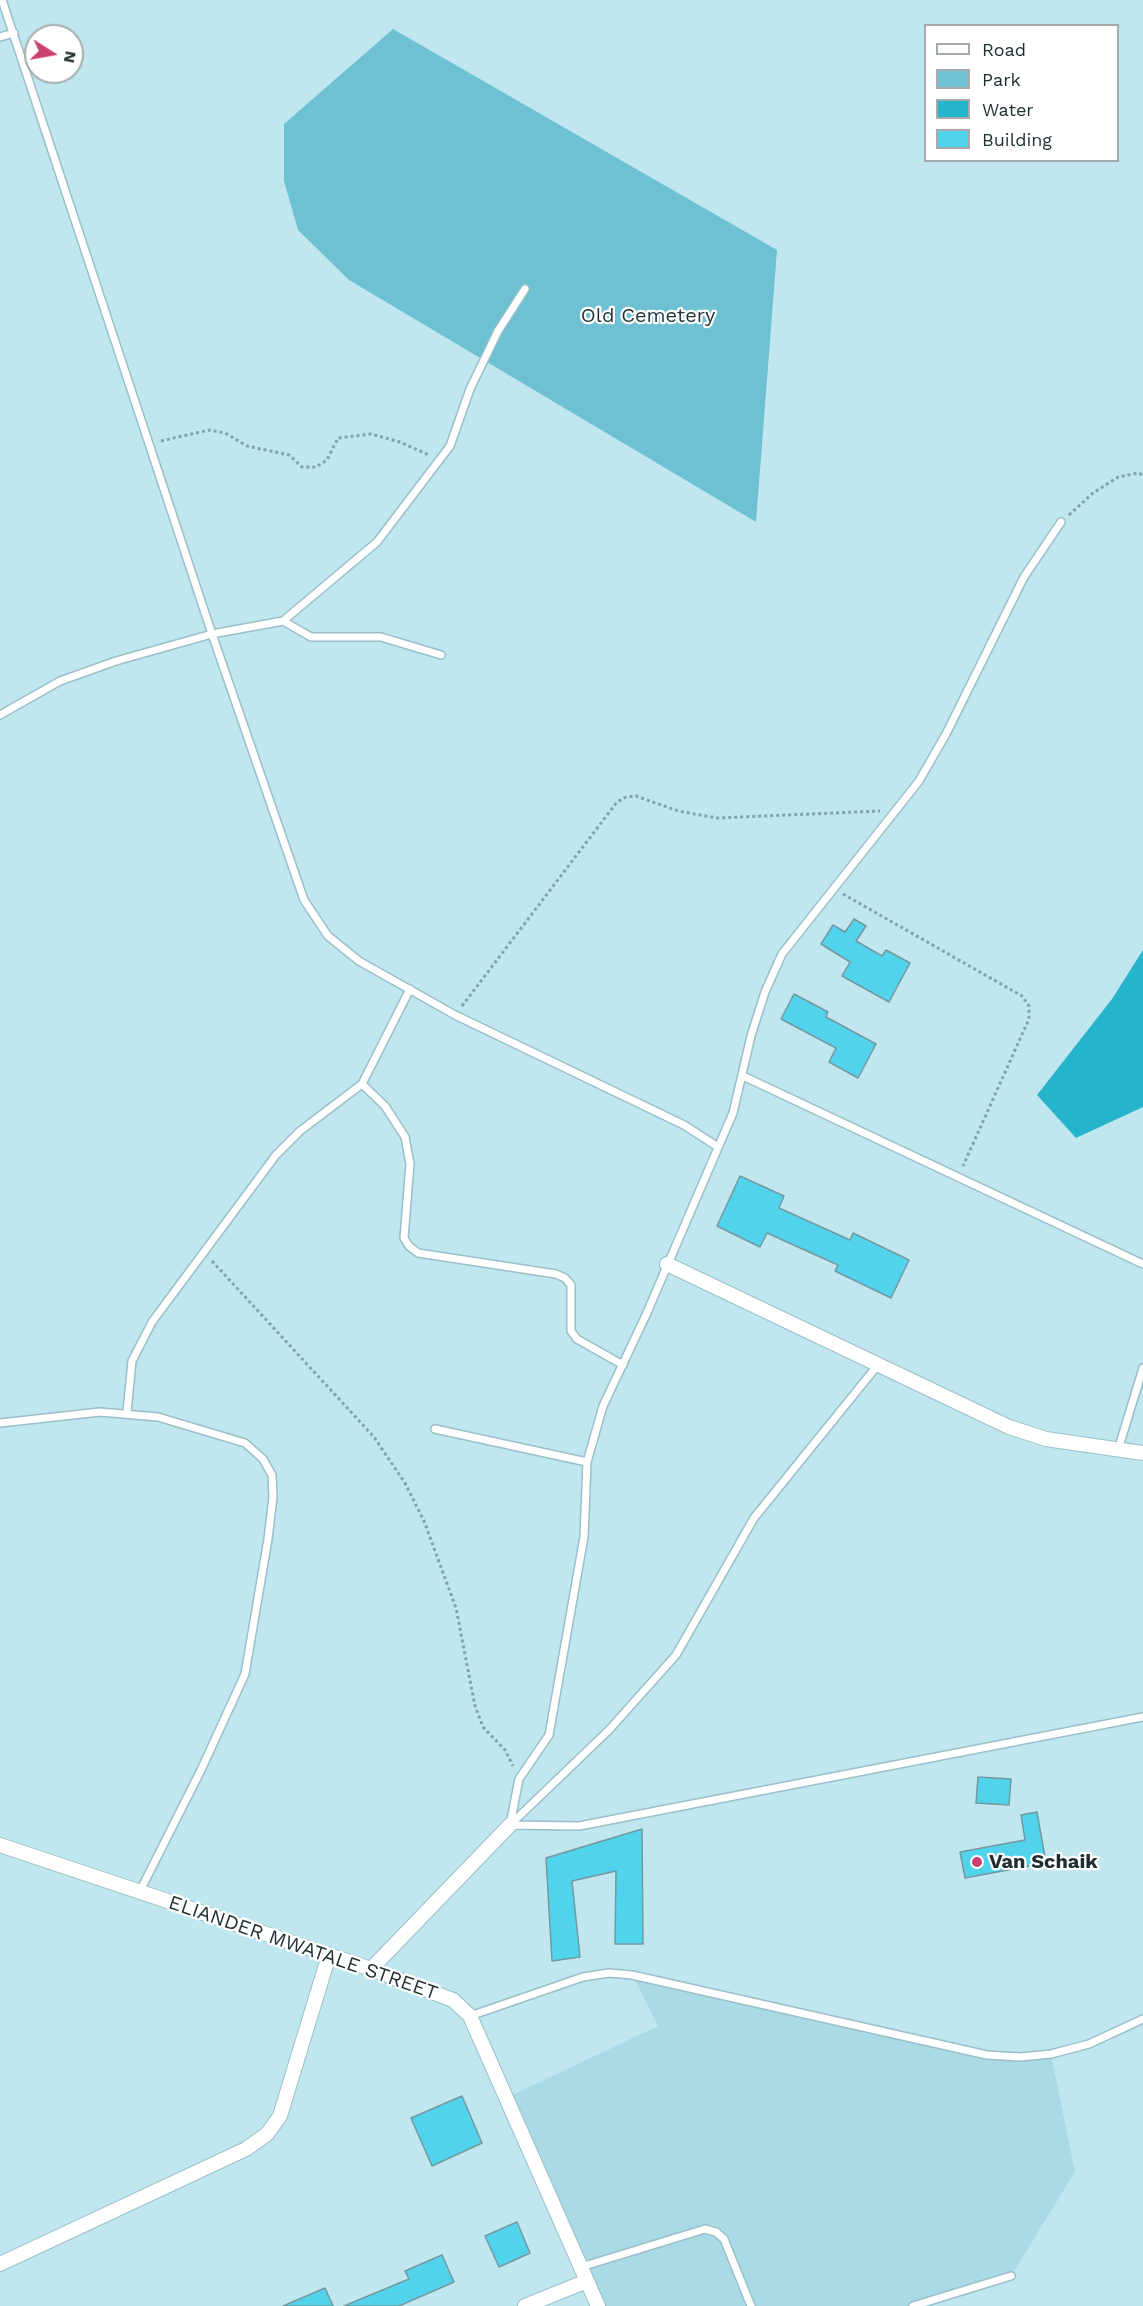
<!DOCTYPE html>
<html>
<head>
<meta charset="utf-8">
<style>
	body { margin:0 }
	#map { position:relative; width:1143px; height:2306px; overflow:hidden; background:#c0e7f0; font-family:"Work Sans",sans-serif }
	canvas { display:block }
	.legend { position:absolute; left:924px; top:24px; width:195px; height:138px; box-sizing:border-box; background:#fff; border:2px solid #a5abad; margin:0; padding:8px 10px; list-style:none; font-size:18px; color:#1e2e31 }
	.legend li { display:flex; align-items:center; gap:12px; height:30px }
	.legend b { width:30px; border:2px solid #a5abad }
	.north { position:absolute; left:24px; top:24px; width:60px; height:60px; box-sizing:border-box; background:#fff; border:2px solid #a5abad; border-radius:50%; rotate:101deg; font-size:16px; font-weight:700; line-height:24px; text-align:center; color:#1e2e31 }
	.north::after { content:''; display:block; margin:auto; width:21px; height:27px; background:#cc4071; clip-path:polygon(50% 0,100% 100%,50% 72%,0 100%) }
</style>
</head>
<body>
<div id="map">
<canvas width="1143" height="2306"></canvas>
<ul class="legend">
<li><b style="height:8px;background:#fff"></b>Road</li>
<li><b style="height:16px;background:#6ec1d2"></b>Park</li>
<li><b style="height:16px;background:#26b3cc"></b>Water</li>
<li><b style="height:16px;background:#52d3ec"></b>Building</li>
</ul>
<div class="north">N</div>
</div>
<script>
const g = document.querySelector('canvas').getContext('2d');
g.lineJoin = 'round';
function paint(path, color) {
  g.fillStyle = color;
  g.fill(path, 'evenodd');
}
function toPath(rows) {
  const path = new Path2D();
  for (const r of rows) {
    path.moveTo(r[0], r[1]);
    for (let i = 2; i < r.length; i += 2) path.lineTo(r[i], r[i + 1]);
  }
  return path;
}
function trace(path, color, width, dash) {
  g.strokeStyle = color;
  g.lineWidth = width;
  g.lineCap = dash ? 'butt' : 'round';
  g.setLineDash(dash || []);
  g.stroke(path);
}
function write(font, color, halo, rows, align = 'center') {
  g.font = font + ' "Work Sans",sans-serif';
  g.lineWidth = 4.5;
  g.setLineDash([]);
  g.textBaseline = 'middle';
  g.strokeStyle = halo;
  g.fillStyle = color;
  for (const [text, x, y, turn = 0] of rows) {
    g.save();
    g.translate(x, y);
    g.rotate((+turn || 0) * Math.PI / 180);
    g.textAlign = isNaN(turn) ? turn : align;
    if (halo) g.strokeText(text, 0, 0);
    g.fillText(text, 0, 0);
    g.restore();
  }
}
paint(toPath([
	[632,1975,987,2055,1051,2054,1075,2172,1011,2276,913,2306,598,2306,506,2098,658,2026]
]), '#aadae5');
paint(toPath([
	[393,29,777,250,756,522,349,280,298,230,284,181,284,124]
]), '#6ec1d2');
paint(toPath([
	[1143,950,1143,1107,1076,1138,1037,1095,1112,999]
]), '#26b3cc');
const building = toPath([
	[854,919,866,926,856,941,882,956,886,950,910,963,889,1002,842,976,850,962,821,944,833,925,845,932,854,919],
	[794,994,828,1012,826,1017,876,1044,858,1078,829,1062,836,1048,781,1019,794,994],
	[740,1176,784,1196,779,1208,850,1240,853,1233,909,1260,891,1298,835,1271,838,1265,767,1233,760,1247,717,1226,740,1176],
	[978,1777,1011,1779,1009,1805,976,1803,978,1777],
	[1037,1812,1046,1863,965,1878,960,1852,1025,1840,1021,1815,1037,1812],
	[642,1829,643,1944,615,1944,616,1871,572,1881,580,1957,552,1961,546,1858,642,1829],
	[462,2096,482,2143,432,2166,411,2118,462,2096],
	[517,2222,530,2253,499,2267,485,2236,517,2222],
	[442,2255,454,2282,399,2306,344,2306,409,2279,405,2271,442,2255],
	[325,2288,333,2306,283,2306,325,2288]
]);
paint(building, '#52d3ec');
trace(building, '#7398a0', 1.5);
const service = toPath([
	[2,0,212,634,304,900,328,936,359,961,455,1015,684,1125,718,1147],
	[0,37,14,33],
	[283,621,311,637,381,637,441,655],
	[0,715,60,681,116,661,212,634,283,621,377,542,450,446,470,389,498,331,525,289],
	[743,1076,1143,1264],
	[362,1084,385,1106,405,1137,410,1164,404,1238,409,1246,418,1253,556,1274,565,1278,571,1285,571,1331,577,1339,623,1365],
	[127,1412,132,1361,152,1322,276,1155,300,1131,362,1084,410,989],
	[0,1423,100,1412,158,1417,245,1443,263,1459,272,1475,273,1497,268,1539,245,1674,201,1770,140,1891],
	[435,1429,587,1462],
	[1118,1450,1143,1368],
	[510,1825,519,1779,549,1735,584,1537,587,1462,603,1406,646,1315,733,1113,751,1036,765,992,782,954,919,781,946,734,1024,577,1061,522],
	[510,1825,579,1826,1143,1717],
	[510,1825,609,1730,676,1655,754,1518,877,1366],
	[470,2016,583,1977,609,1973,632,1975,987,2055,1020,2057,1051,2054,1089,2044,1143,2019],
	[581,2267,705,2229,716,2232,724,2239,751,2306],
	[913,2306,1011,2276]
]);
const minor = toPath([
	[667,1264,1009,1427,1046,1439,1143,1453],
	[0,1845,371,1969,453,2000,470,2016,598,2306],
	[371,1969,510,1825],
	[0,2264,246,2149,267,2134,280,2116,329,1955],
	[525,2306,587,2281]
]);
trace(service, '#99bfc8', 10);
trace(minor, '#99bfc8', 16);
trace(toPath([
	[161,441,209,430,225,433,247,446,289,455,302,467,316,467,327,460,338,438,371,434,400,442,429,455],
	[1069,515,1093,493,1118,477,1138,473,1143,475],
	[843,894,1022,996,1029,1006,1029,1019,963,1166],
	[462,1006,617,802,626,797,636,796,678,811,717,818,880,811],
	[212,1261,374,1437,405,1483,424,1521,456,1608,475,1706,483,1727,505,1750,513,1766]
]), '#84a2a9', 3, [3, 3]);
trace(service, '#fff', 7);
trace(minor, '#fff', 14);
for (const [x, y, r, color] of [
	[977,1862,6,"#cc4071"]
]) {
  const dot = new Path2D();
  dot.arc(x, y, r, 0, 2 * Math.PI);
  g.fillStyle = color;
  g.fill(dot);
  trace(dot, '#fff', 2);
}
write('20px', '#1e3439', '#fff', [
	["Old Cemetery",648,316]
]);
write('bold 20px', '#1e2e31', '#fff', [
	["Van Schaik",989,1862]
], 'left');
write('20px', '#1e2e31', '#fff', [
	["ELIANDER MWATALE STREET",303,1948,19]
]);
</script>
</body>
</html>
